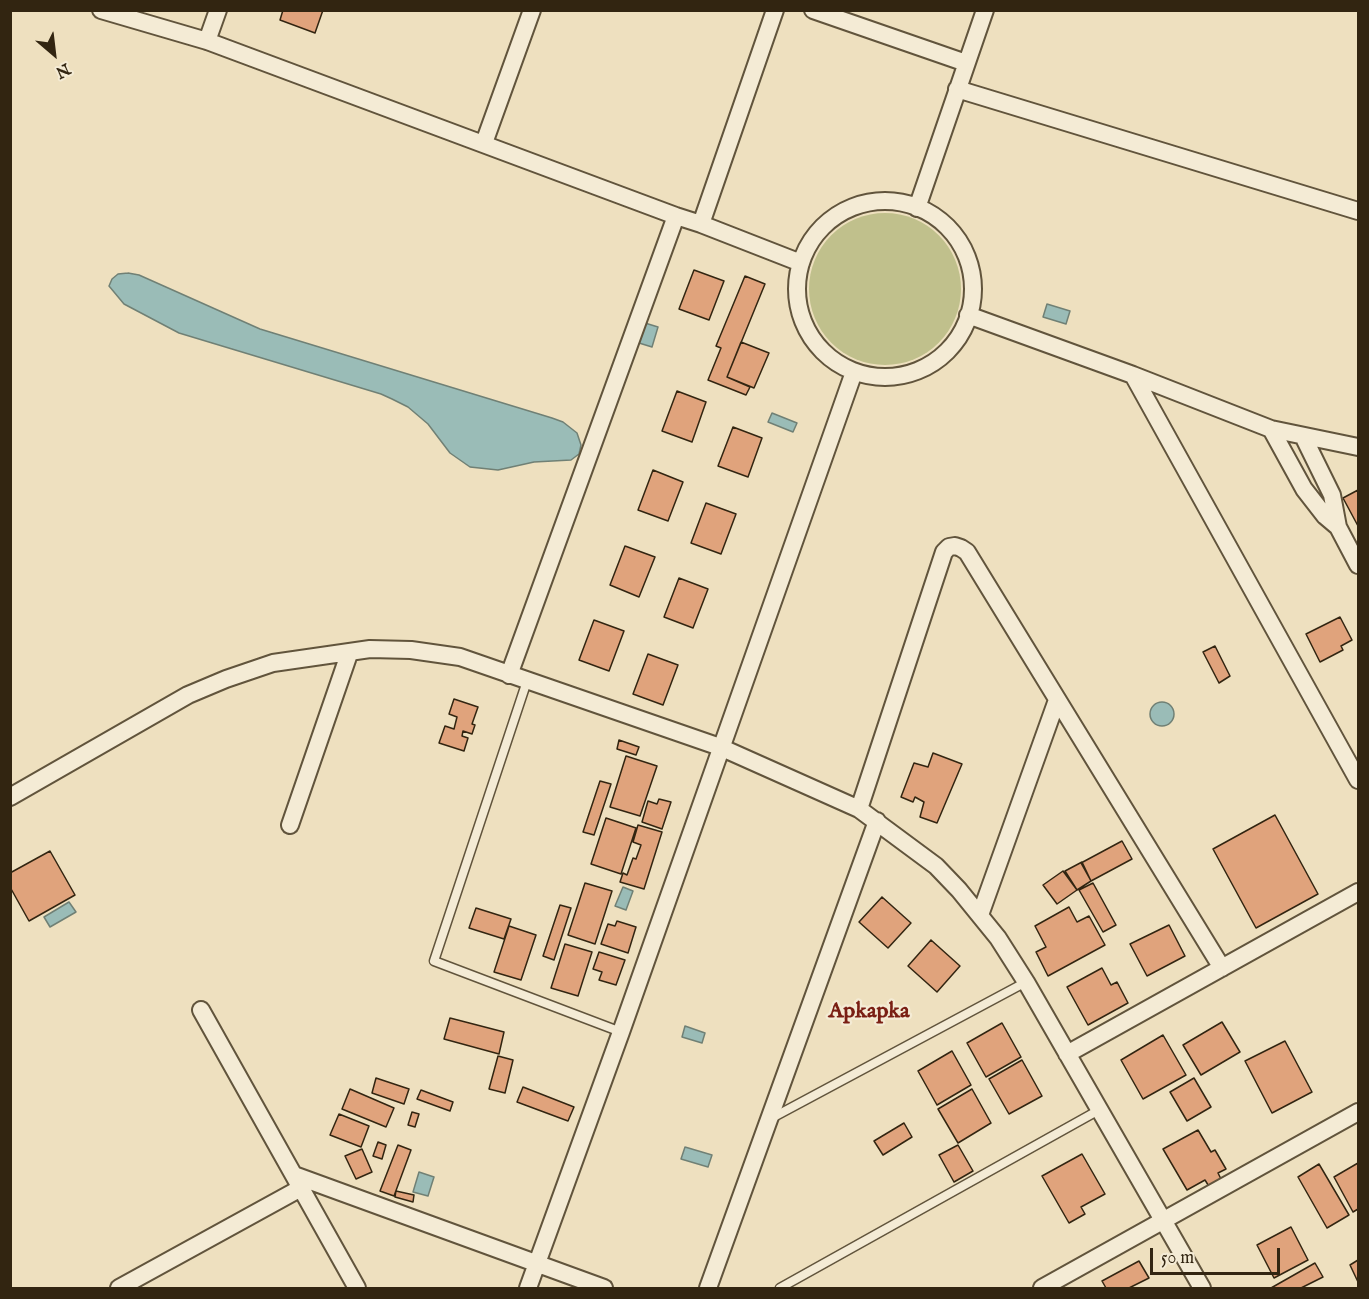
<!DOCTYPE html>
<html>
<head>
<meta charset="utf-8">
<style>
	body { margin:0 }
	#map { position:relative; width:1369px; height:1299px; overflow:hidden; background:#eee0bf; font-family:"IM FELL English",serif }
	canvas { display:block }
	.frame { position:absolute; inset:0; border:12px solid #322511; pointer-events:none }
	.north { position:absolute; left:24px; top:24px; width:60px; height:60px; -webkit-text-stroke:4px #f4ebd5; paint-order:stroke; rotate:152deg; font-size:16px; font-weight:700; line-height:24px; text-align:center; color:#322511 }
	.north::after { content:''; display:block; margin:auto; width:21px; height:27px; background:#322511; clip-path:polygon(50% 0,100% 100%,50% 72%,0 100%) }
	.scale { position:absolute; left:1150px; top:1248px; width:130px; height:27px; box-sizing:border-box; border:3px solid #322511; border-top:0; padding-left:8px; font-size:18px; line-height:21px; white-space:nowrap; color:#322511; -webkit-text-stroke:4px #f4ebd5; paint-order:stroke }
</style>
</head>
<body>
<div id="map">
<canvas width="1369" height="1299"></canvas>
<div class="frame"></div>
<div class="north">N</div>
<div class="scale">50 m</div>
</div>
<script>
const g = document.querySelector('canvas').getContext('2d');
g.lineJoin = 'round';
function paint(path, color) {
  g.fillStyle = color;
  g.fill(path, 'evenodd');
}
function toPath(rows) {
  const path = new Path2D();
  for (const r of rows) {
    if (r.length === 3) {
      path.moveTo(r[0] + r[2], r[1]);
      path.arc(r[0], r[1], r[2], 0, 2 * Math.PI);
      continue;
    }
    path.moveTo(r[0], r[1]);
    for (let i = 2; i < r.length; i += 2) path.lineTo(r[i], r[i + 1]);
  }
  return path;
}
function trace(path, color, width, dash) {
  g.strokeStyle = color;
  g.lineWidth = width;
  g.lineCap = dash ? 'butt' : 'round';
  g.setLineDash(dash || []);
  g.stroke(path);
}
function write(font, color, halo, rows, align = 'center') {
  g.font = font + ' "IM FELL English",serif';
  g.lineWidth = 4.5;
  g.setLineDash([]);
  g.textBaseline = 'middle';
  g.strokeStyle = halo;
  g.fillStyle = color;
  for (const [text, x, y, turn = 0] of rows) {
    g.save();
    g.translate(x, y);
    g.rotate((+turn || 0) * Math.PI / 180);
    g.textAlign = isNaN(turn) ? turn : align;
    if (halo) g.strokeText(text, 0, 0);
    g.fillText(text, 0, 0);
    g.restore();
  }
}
paint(toPath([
	[885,289,76]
]), '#c0c08c');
const water = toPath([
	[128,273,139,275,260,329,552,418,563,422,577,433,581,445,579,454,571,460,534,462,498,470,470,467,450,453,428,424,408,407,392,399,381,394,179,333,124,304,109,286,112,279,118,274,128,273],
	[1047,304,1070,311,1066,324,1043,317,1047,304],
	[645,323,658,327,652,347,639,343,645,323],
	[772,413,797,423,793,432,768,422,772,413],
	[1162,714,12],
	[623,887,633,891,626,910,615,906,623,887],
	[69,902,76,912,50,927,44,917,69,902],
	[685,1026,705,1033,702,1043,682,1037,685,1026],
	[685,1147,712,1155,708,1167,681,1159,685,1147],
	[419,1172,434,1177,428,1196,413,1192,419,1172]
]);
paint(water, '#9abcb7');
trace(water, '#708075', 1.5);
const building = toPath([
	[283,10,323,10,315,33,280,20,283,10],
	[694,270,724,281,709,320,679,309,694,270],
	[745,276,765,284,727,377,750,387,746,395,708,380,721,348,716,346,745,276],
	[741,342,769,353,754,388,727,377,741,342],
	[677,391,706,402,692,442,662,431,677,391],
	[733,427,762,438,748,477,718,466,733,427],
	[653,470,683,482,668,521,638,510,653,470],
	[1358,490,1358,526,1343,498,1358,490],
	[706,503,736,514,721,554,691,543,706,503],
	[625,546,655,557,639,597,610,585,625,546],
	[679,578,708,589,693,628,664,617,679,578],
	[1340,617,1352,640,1341,646,1343,650,1320,662,1306,634,1340,617],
	[594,620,624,631,609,671,579,660,594,620],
	[1215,646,1230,676,1219,683,1203,652,1215,646],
	[648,654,678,665,663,705,633,694,648,654],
	[454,699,478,707,472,724,475,725,472,734,463,731,462,736,468,738,464,751,439,743,445,726,454,729,457,717,449,714,454,699],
	[619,740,639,747,636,755,617,749,619,740],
	[933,753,962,764,937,823,920,817,924,802,915,797,913,802,901,797,914,763,928,767,933,753],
	[626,756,657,766,640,816,610,807,626,756],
	[600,781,611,784,594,835,583,832,600,781],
	[659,799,671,802,662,829,642,822,648,801,657,804,659,799],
	[1275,815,1318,894,1256,928,1213,849,1275,815],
	[606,818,636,828,621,874,591,864,606,818],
	[638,825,662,832,644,889,620,882,623,873,627,875,633,858,636,859,641,845,633,842,638,825],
	[1122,841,1132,859,1091,881,1081,863,1122,841],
	[50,851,75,895,29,921,10,887,10,873,50,851],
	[1082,862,1091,881,1077,890,1065,871,1082,862],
	[1063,871,1077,890,1057,904,1043,885,1063,871],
	[585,883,612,891,595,944,568,935,585,883],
	[1093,883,1116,925,1103,932,1079,890,1093,883],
	[882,897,911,923,888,948,859,922,882,897],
	[560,905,571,908,554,960,543,956,560,905],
	[1069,907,1077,922,1089,916,1105,945,1048,976,1036,952,1046,947,1035,926,1069,907],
	[476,908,511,919,504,939,469,928,476,908],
	[617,921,636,927,628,953,601,944,608,924,615,926,617,921],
	[1169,925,1185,956,1147,976,1130,944,1169,925],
	[509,926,536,935,521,980,494,972,509,926],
	[931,940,960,966,937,992,908,966,931,940],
	[565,944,592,952,578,996,551,988,565,944],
	[599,952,625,960,616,985,599,980,602,972,593,969,599,952],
	[1102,968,1111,985,1117,982,1128,1003,1088,1025,1067,987,1102,968],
	[450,1018,504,1032,499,1054,444,1039,450,1018],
	[1222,1022,1240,1052,1201,1075,1183,1045,1222,1022],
	[1002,1023,1021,1057,986,1077,967,1043,1002,1023],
	[1163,1035,1186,1075,1143,1099,1121,1060,1163,1035],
	[1285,1041,1312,1092,1272,1113,1245,1061,1285,1041],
	[952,1051,971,1085,937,1105,918,1071,952,1051],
	[498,1056,513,1060,505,1093,489,1089,498,1056],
	[1022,1060,1042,1096,1009,1114,989,1079,1022,1060],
	[376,1078,409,1089,404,1104,372,1093,376,1078],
	[1194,1078,1211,1107,1187,1121,1170,1092,1194,1078],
	[523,1087,574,1107,568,1121,517,1102,523,1087],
	[350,1089,394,1108,386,1127,342,1109,350,1089],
	[972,1089,991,1123,958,1143,938,1109,972,1089],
	[421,1090,453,1102,450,1111,417,1099,421,1090],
	[412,1112,419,1114,415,1127,408,1125,412,1112],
	[339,1114,369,1126,361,1147,330,1135,339,1114],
	[904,1123,912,1137,883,1155,874,1141,904,1123],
	[1198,1130,1211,1152,1215,1150,1226,1169,1218,1173,1222,1181,1210,1188,1205,1180,1187,1190,1163,1149,1198,1130],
	[378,1142,386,1145,382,1159,373,1156,378,1142],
	[398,1145,411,1150,394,1196,380,1191,398,1145],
	[958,1145,973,1171,954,1182,939,1155,958,1145],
	[362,1149,372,1172,356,1179,345,1156,362,1149],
	[1082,1154,1105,1194,1081,1207,1085,1214,1069,1223,1042,1176,1082,1154],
	[1358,1163,1358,1209,1353,1212,1334,1177,1358,1163],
	[1319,1164,1349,1215,1327,1228,1298,1177,1319,1164],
	[396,1191,414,1195,413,1202,395,1197,396,1191],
	[1291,1227,1308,1260,1274,1278,1257,1245,1291,1227],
	[1358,1260,1358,1282,1350,1265,1358,1260],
	[1139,1261,1149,1278,1129,1288,1106,1288,1102,1281,1139,1261],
	[1315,1263,1323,1277,1301,1288,1271,1288,1315,1263]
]);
paint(building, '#e0a37c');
trace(building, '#322511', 1.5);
const lane = toPath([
	[527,681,434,961,621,1032],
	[770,1119,1026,982],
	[780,1288,1099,1110]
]);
const street = toPath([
	[101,10,207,41,676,216,701,224,801,263],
	[813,10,966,63],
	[207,41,218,10],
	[957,89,1358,211],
	[484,143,532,10],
	[885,289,88],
	[917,208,985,10],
	[701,224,775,10],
	[968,315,1133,375,1271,429,1358,447],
	[1133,375,1358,780],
	[1271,429,1304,489,1325,516,1338,527,1358,565],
	[1303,436,1332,495,1338,527],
	[509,675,676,216],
	[10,797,188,695,226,679,273,663,370,649,411,650,460,657,720,747,859,809,936,866,959,890,998,938,1026,982,1202,1288],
	[859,809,944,552,949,547,955,546,961,548,967,552,1222,968],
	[290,825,349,654],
	[980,915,1057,700],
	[201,1010,357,1288],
	[1067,1054,1358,892],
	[294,1175,604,1288],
	[119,1288,301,1188],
	[528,1288,621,1032,854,372],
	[708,1288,877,821],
	[1042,1288,1358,1112]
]);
trace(lane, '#61543c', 11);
trace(street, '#61543c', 20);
trace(lane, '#f4ebd5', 8);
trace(street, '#f4ebd5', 16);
write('bold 22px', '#7a1f14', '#f4ebd5', [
	["Apkapka",869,1012]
]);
</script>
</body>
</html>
